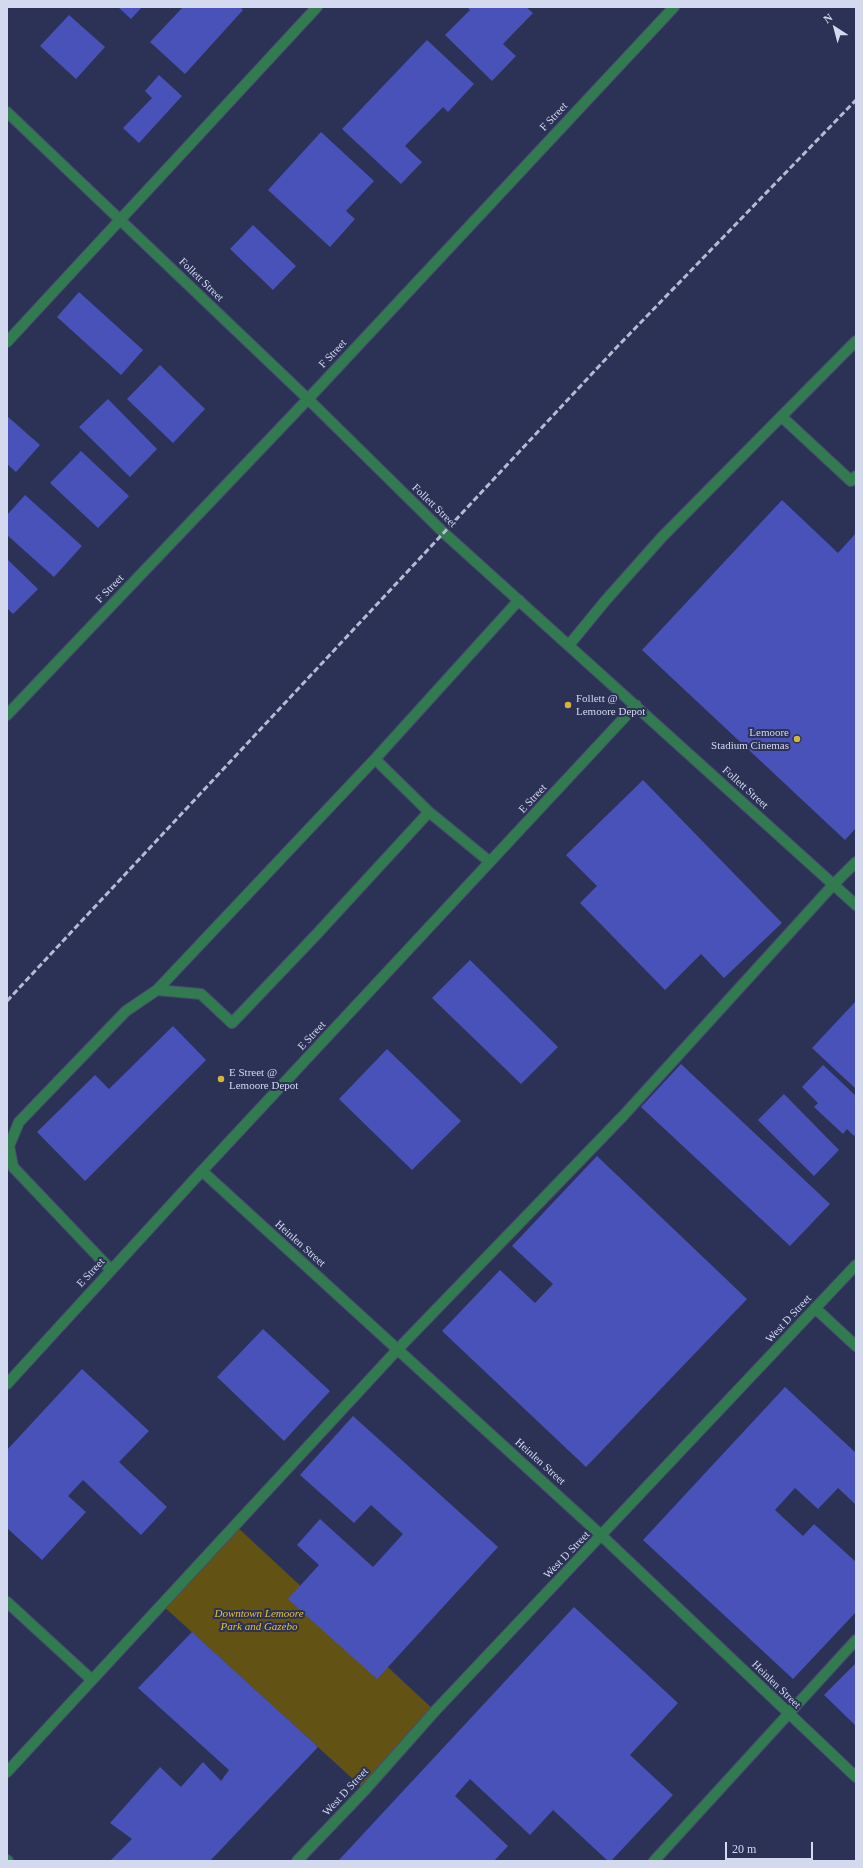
<!DOCTYPE html>
<html>
<head>
<meta charset="utf-8">
<style>
	body { margin:0 }
	#map { position:relative; width:863px; height:1868px; overflow:hidden; background:#2c3256; font-family:"Times New Roman",serif }
	canvas { display:block }
	.frame { position:absolute; inset:0; border:8px solid #d3d9ef; pointer-events:none }
	.north { position:absolute; left:815px; top:8px; width:40px; height:40px; -webkit-text-stroke:3px #2c3256; paint-order:stroke; rotate:324deg; font-size:11px; font-weight:700; line-height:16px; text-align:center; color:#d3d9ef }
	.north::after { content:''; display:block; margin:auto; width:14px; height:18px; background:#d3d9ef; clip-path:polygon(50% 0,100% 100%,50% 72%,0 100%) }
	.scale { position:absolute; left:725px; top:1842px; width:88px; height:18px; box-sizing:border-box; border:2px solid #d3d9ef; border-top:0; padding-left:5px; font-size:12px; line-height:14px; white-space:nowrap; color:#d3d9ef; -webkit-text-stroke:3px #2c3256; paint-order:stroke }
</style>
</head>
<body>
<div id="map">
<canvas width="863" height="1868"></canvas>
<div class="frame"></div>
<div class="north">N</div>
<div class="scale">20 m</div>
</div>
<script>
const g = document.querySelector('canvas').getContext('2d');
g.lineJoin = 'round';
function paint(path, color) {
  g.fillStyle = color;
  g.fill(path, 'evenodd');
}
function toPath(rows) {
  const path = new Path2D();
  for (const r of rows) {
    path.moveTo(r[0], r[1]);
    for (let i = 2; i < r.length; i += 2) path.lineTo(r[i], r[i + 1]);
  }
  return path;
}
function trace(path, color, width, dash) {
  g.strokeStyle = color;
  g.lineWidth = width;
  g.lineCap = dash ? 'butt' : 'round';
  g.setLineDash(dash || []);
  g.stroke(path);
}
function write(font, color, halo, rows, align = 'center') {
  g.font = font + ' "Times New Roman",serif';
  g.lineWidth = 4;
  g.setLineDash([]);
  g.textBaseline = 'middle';
  g.strokeStyle = halo;
  g.fillStyle = color;
  for (const [text, x, y, turn = 0] of rows) {
    g.save();
    g.translate(x, y);
    g.rotate((+turn || 0) * Math.PI / 180);
    g.textAlign = isNaN(turn) ? turn : align;
    if (halo) g.strokeText(text, 0, 0);
    g.fillText(text, 0, 0);
    g.restore();
  }
}
paint(toPath([
	[235,1525,435,1711,365,1790,161,1604]
]), '#625314');
paint(toPath([
	[118,7,142,7,131,19],
	[183,7,240,7,243,10,185,74,150,42],
	[467,7,526,7,533,13,503,44,516,56,492,81,445,35,470,10],
	[69,15,105,47,76,79,40,46],
	[427,40,474,84,448,112,443,107,405,146,422,162,401,184,342,129],
	[159,75,182,96,139,143,123,128,152,98,145,91],
	[321,132,374,181,346,211,355,219,330,247,268,190],
	[253,225,296,266,273,290,230,249],
	[79,292,143,350,121,375,57,317],
	[160,365,205,409,173,443,127,399],
	[108,399,157,449,130,477,79,427],
	[7,416,40,445,16,472,7,464],
	[81,451,129,496,98,528,50,483],
	[25,495,82,546,54,577,7,535,7,515],
	[782,500,838,553,856,533,856,828,845,840,642,650],
	[7,559,38,589,13,614,7,608],
	[643,780,782,923,724,978,701,954,665,990,580,903,597,886,566,855],
	[470,960,558,1047,521,1084,432,998],
	[856,1001,856,1089,812,1048],
	[173,1026,206,1060,85,1181,37,1132,95,1075,109,1089],
	[387,1049,461,1121,412,1170,339,1099],
	[681,1064,830,1204,790,1246,641,1107],
	[823,1065,856,1096,856,1133,854,1136,847,1129,843,1134,814,1107,818,1103,802,1087],
	[784,1094,839,1150,814,1176,758,1120],
	[597,1156,747,1299,586,1467,442,1331,500,1270,535,1303,553,1284,512,1246],
	[263,1329,330,1391,284,1441,217,1377],
	[82,1369,149,1431,119,1462,167,1507,141,1535,83,1480,68,1496,86,1512,42,1560,7,1528,7,1450],
	[785,1387,856,1453,856,1505,838,1488,818,1509,795,1488,775,1510,803,1536,814,1524,856,1562,856,1612,793,1679,643,1540],
	[353,1416,498,1547,377,1679,288,1599,319,1565,297,1545,320,1519,373,1567,403,1534,371,1505,354,1523,300,1475],
	[574,1607,678,1703,630,1755,673,1795,611,1861,608,1861,553,1810,530,1835,470,1779,455,1796,508,1846,494,1861,338,1861],
	[192,1632,318,1747,210,1861,110,1861,132,1839,110,1823,160,1767,181,1787,203,1762,221,1781,229,1770,138,1688],
	[856,1663,856,1726,824,1695]
]), '#4852b9');
const minor = toPath([
	[7,112,308,399,444,533,856,905],
	[7,342,317,7],
	[782,417,851,481,856,476],
	[569,645,606,600,662,537,856,341],
	[7,715,308,399,674,7],
	[490,862,429,812,375,759,519,600],
	[157,990,375,759],
	[202,1171,602,1536,856,1777],
	[111,1270,13,1167,9,1146,19,1122,126,1011,157,990,201,994,232,1023,315,936,429,812],
	[815,1308,856,1346],
	[7,1384,202,1171,636,705],
	[7,1602,92,1680],
	[7,1772,398,1349,623,1116,833,885,856,862],
	[7,1860,8,1861],
	[297,1861,365,1790,435,1711,856,1265],
	[654,1861,856,1640]
]);
trace(minor, '#474d6e', 12);
trace(minor, '#327a4f', 10);
trace(toPath([
	[7,1001,616,348,856,100]
]), '#b5bbd3', 3, [6, 3]);
for (const [x, y, r, color] of [
	[568,705,4,"#d5b535"],
	[797,739,4,"#d5b535"],
	[221,1079,4,"#d5b535"]
]) {
  const dot = new Path2D();
  dot.arc(x, y, r, 0, 2 * Math.PI);
  g.fillStyle = color;
  g.fill(dot);
  trace(dot, '#2c3256', 1.5);
}
write('11px', '#d3d9ef', '#2c3256', [
	["F Street",554,117,-47],
	["Follett Street",201,280,44],
	["F Street",333,354,-47],
	["Follett Street",434,506,44],
	["F Street",110,589,-46],
	["Follett Street",745,788,42],
	["E Street",533,799,-47],
	["E Street",312,1036,-47],
	["Heinlen Street",300,1244,42],
	["E Street",91,1273,-47],
	["West D Street",789,1319,-47],
	["Heinlen Street",540,1462,42],
	["West D Street",567,1555,-46],
	["Heinlen Street",776,1685,44],
	["West D Street",346,1792,-47]
]);
write('11px', '#d3d9ef', '#2c3256', [
	["Follett @",576,699],
	["Lemoore Depot",576,712],
	["Lemoore",789,733,"right"],
	["Stadium Cinemas",789,746,"right"],
	["E Street @",229,1073],
	["Lemoore Depot",229,1086]
], 'left');
write('italic 11px', '#e2c033', '#2c3256', [
	["Downtown Lemoore",259,1614],
	["Park and Gazebo",259,1627]
]);
</script>
</body>
</html>
